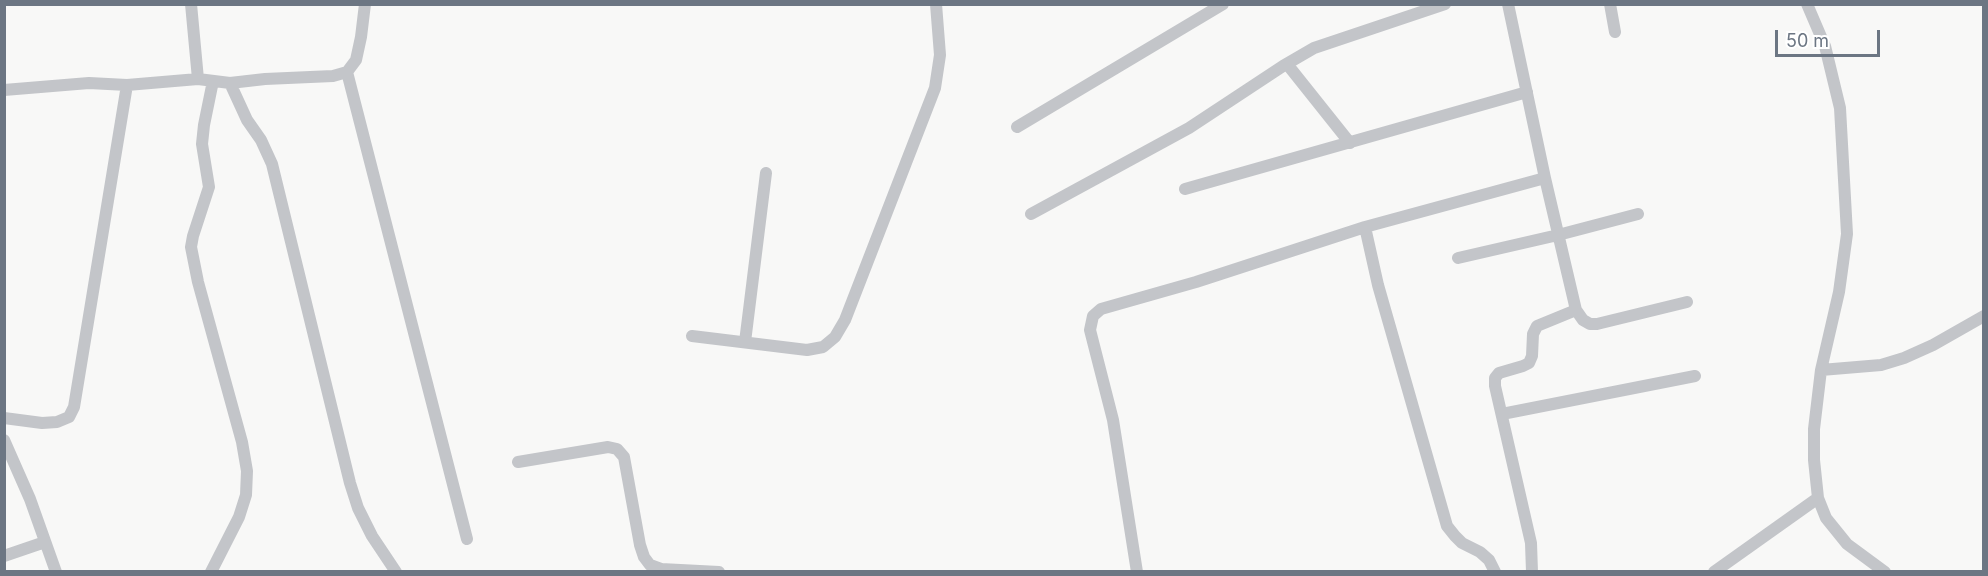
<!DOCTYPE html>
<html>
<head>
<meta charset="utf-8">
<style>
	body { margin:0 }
	#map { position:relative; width:1988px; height:576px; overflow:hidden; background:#f8f8f7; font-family:Inter,sans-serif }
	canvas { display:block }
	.frame { position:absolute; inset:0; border:6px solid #6c7683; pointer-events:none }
	.scale { position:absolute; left:1775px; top:30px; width:105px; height:27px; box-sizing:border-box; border:3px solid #6c7683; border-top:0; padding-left:8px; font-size:18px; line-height:21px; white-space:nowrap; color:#6c7683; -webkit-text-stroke:4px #fff; paint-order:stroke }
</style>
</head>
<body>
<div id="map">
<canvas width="1988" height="576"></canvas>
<div class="frame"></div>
<div class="scale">50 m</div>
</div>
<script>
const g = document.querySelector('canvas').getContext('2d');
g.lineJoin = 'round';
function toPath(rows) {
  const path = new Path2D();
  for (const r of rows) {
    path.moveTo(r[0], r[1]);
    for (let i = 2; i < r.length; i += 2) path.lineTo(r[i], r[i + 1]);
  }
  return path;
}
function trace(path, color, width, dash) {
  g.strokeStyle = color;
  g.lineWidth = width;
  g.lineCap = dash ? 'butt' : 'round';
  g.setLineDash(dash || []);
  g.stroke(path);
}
trace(toPath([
	[191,4,198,79],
	[1508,4,1545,178,1576,310,1583,320,1590,324,1597,324,1687,302],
	[1610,4,1615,32],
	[1807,4,1825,46,1840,108,1847,234,1839,292,1821,370,1814,429,1814,460,1818,498,1826,518,1847,544,1885,572],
	[1287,64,1350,143],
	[347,72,467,539],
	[230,83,247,120,261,140,272,164,350,483,358,508,372,536,396,572],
	[4,90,89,83,127,85,198,79,230,83,265,79,333,76,347,72,356,60,361,37,365,4],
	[1017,127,1223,4],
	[1185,189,1527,92],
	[1031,214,1189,128,1283,66,1314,48,1445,4],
	[1365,227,1378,285,1447,526,1455,536,1462,543,1480,552,1489,560,1495,572],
	[1458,258,1558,235,1638,214],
	[692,336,807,350,823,347,835,337,845,320,935,88,940,55,936,4],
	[745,342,766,173],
	[1821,370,1881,365,1904,358,1933,345,1984,316],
	[1502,414,1695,376],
	[4,418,42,423,57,422,69,417,74,407,127,85],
	[4,440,30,499,56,572],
	[518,462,608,447,617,449,624,457,640,545,644,557,650,565,661,569,719,572],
	[4,556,45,542],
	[211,572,239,517,246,495,247,471,242,442,198,282,191,247,193,236,209,187,202,144,204,125,213,81],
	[1137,572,1113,420,1090,330,1093,316,1101,309,1196,282,1365,227,1545,178],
	[1532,572,1531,543,1495,386,1495,378,1499,373,1523,366,1529,363,1532,356,1533,334,1537,326,1576,310],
	[1714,572,1818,498]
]), '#c3c5c9', 12);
</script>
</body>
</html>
